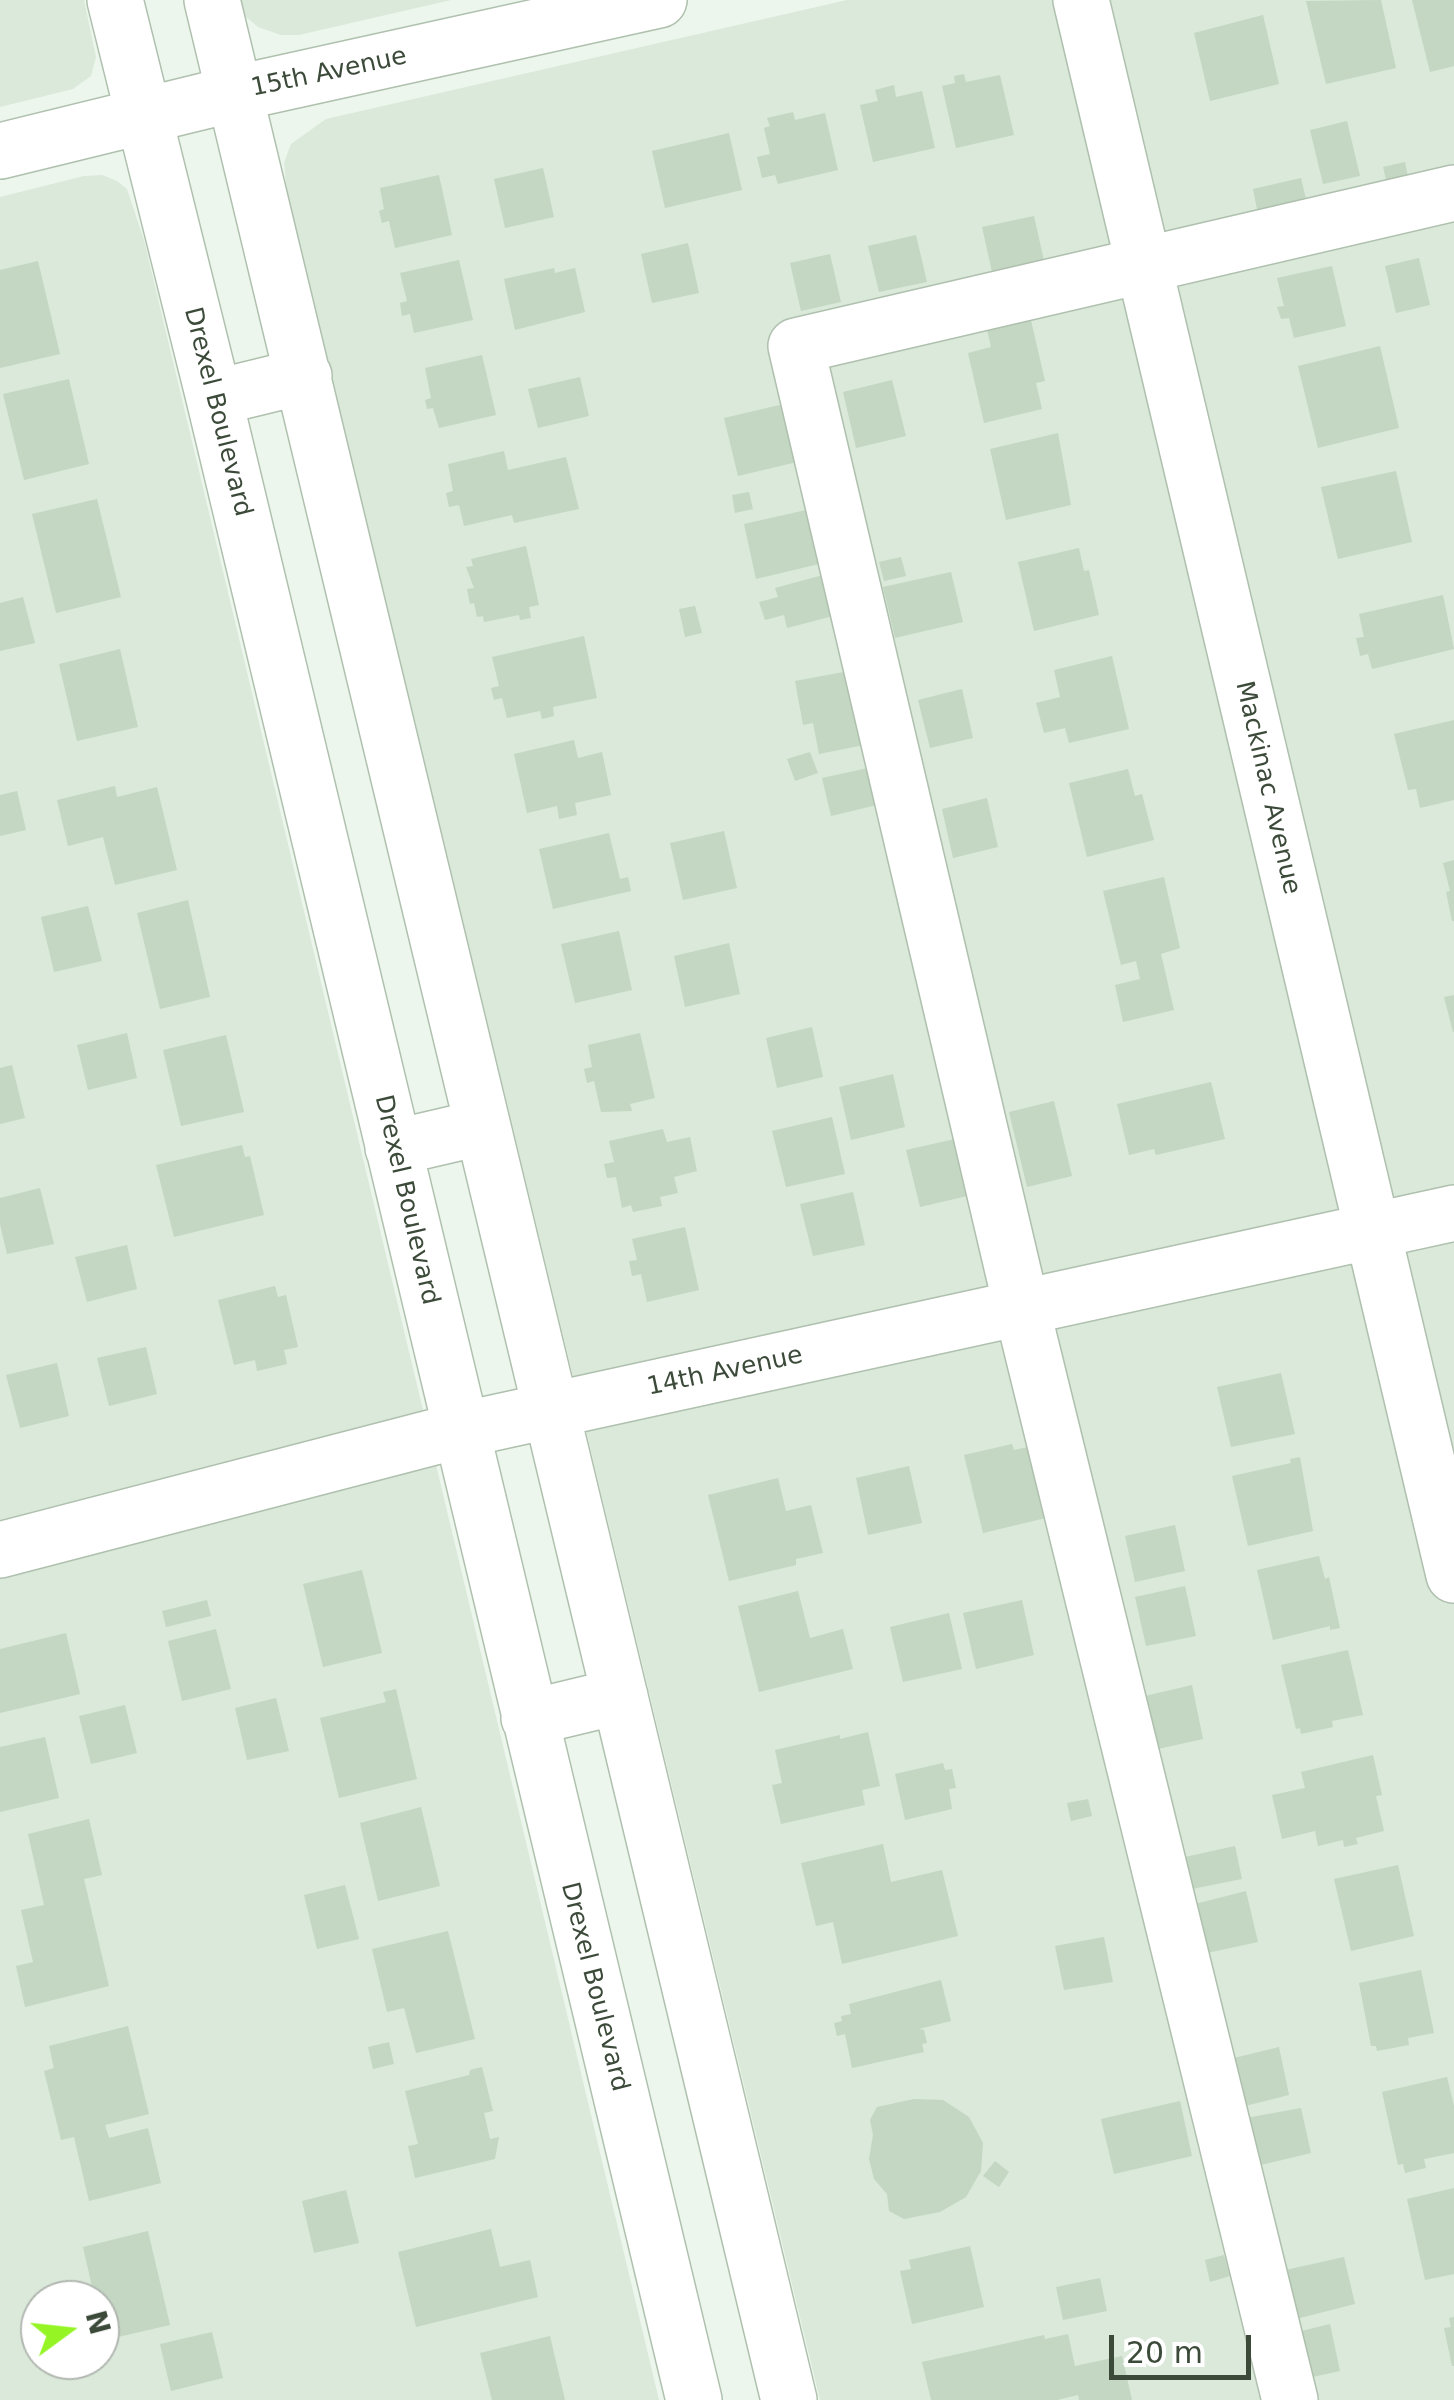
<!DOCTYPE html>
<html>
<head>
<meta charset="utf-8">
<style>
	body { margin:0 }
	#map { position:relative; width:1454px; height:2400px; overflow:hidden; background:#ecf6ec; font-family:"DejaVu Sans",sans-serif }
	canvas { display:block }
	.north { position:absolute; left:20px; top:2280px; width:100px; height:100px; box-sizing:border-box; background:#fff; border:2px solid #b1b7b0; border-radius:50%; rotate:75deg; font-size:28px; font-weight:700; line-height:40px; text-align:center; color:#3b4a39 }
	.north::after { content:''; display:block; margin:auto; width:35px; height:45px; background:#95f524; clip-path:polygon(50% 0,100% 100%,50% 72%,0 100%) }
	.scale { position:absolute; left:1109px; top:2335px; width:142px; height:45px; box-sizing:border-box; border:5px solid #3b4a39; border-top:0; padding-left:12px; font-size:30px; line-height:35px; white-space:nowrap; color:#3b4a39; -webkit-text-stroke:8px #fff; paint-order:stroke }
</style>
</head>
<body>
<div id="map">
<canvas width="1454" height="2400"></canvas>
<div class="north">N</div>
<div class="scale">20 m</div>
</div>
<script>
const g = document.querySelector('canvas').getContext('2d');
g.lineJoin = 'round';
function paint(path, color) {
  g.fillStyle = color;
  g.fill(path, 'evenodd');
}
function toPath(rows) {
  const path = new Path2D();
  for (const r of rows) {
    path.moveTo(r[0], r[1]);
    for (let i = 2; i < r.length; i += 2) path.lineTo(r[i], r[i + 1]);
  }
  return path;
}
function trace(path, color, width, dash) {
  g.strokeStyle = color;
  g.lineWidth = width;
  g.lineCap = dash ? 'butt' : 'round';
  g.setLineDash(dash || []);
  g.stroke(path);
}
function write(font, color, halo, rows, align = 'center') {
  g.font = font + ' "DejaVu Sans",sans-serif';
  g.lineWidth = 10;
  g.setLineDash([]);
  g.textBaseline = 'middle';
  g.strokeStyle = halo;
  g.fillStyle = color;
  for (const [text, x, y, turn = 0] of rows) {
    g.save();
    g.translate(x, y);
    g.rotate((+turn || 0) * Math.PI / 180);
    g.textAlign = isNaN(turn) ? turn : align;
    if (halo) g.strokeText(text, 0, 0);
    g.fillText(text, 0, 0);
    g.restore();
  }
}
paint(toPath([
	[0,0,84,0,96,57,91,76,73,89,0,107],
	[239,0,451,0,299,35,281,35,258,27,246,17],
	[847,0,1454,0,1454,2400,820,2400,287,192,284,163,291,144,326,119],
	[102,175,117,181,127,189,144,240,659,2400,0,2400,0,197,84,176],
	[40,2300,100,2300,100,2360,40,2360]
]), '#dae9da');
paint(toPath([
	[1381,0,1396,68,1326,84,1306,1],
	[1412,0,1454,0,1454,66,1430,72],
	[1263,15,1279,84,1210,101,1194,33],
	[964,74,966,82,1000,75,1014,135,956,148,942,86,955,83,954,76],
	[894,85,896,97,922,91,935,148,873,162,860,105,878,101,875,90],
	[793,112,795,120,825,113,838,170,778,184,775,175,762,178,757,157,770,154,764,128,770,126,767,118],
	[1347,121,1360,176,1323,184,1310,130],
	[729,133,742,190,665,208,652,151],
	[1405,162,1411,191,1390,196,1383,167],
	[543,168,554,217,505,228,494,179],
	[439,175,452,235,395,248,389,221,382,223,379,211,384,209,380,188],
	[1301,178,1309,212,1260,224,1253,189],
	[1034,216,1047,274,995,285,982,227],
	[916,235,927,282,879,292,868,246],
	[688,243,699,293,652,303,641,254],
	[830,254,841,302,801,311,790,263],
	[1419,258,1430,305,1396,313,1385,266],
	[459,260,473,320,414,333,410,314,402,316,400,303,407,301,400,273],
	[38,261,60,354,0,368,0,270],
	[1332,266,1346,326,1294,338,1289,318,1281,319,1277,307,1284,306,1277,278],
	[554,268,555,273,575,268,585,312,515,330,504,279],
	[1030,316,1045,381,1036,383,1042,409,984,423,968,353,991,347,986,325],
	[1380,346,1399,428,1318,448,1298,366],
	[482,355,496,415,439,428,433,408,427,409,425,400,431,398,425,368],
	[580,377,589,416,538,428,528,389],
	[69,379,89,464,24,480,3,394],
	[892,380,906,436,856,448,843,392],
	[784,404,797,462,738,476,724,418],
	[1058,433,1071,505,1006,520,990,449],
	[504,451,508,470,566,457,579,509,514,523,512,515,464,526,459,505,449,507,446,493,453,491,448,464],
	[1396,471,1412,542,1338,559,1321,487],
	[749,492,753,509,735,513,732,495],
	[97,499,121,597,56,613,32,514],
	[806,510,819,564,756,579,744,524],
	[526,546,539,605,529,607,531,618,520,620,519,615,484,622,483,616,477,617,474,603,470,604,467,589,474,588,466,567,473,566,471,559],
	[1079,548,1084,571,1089,570,1099,615,1034,631,1018,562],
	[901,557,906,576,884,581,879,562],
	[951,572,963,622,895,638,883,587],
	[823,575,833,616,787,628,784,615,765,620,759,602,778,597,775,588],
	[1443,595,1454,649,1372,669,1368,654,1360,656,1356,638,1364,637,1359,614],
	[23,597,35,643,0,651,0,603],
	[695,606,702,633,685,637,679,609],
	[584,636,597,698,553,707,554,716,542,719,540,711,507,718,502,698,494,700,491,688,499,686,492,657],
	[120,649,138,727,77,741,59,664],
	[1112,656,1129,729,1069,743,1065,728,1044,733,1036,703,1060,697,1054,670],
	[849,671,864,745,819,754,813,723,803,725,795,681],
	[962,689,973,738,930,748,918,700],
	[1454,720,1454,800,1420,808,1416,789,1408,790,1394,734],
	[574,740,578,758,602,752,611,795,575,803,577,815,559,819,557,806,527,813,514,754],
	[810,752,818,773,795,781,787,759],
	[868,768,877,805,831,816,822,778],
	[1128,769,1135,796,1142,794,1154,840,1087,857,1069,783],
	[115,786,117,797,157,787,177,870,115,885,103,837,68,846,57,800],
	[17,791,26,830,0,836,0,795],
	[987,798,998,847,953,858,942,809],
	[724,831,737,888,683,900,670,843],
	[609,833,620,879,628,877,631,891,553,909,539,849],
	[1454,860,1454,921,1452,921,1446,892,1450,891,1443,863],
	[1164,877,1180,948,1161,954,1174,1010,1123,1022,1115,985,1140,979,1136,961,1121,965,1103,891],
	[188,900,210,997,160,1009,137,913],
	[88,906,102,961,54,972,41,917],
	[619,931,632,990,575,1003,561,944],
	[729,943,740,994,685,1007,674,956],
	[1454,995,1454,1032,1453,1032,1444,997],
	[812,1027,823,1077,777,1088,766,1038],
	[127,1033,137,1078,88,1090,77,1045],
	[640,1033,655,1098,630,1104,632,1111,601,1112,594,1081,587,1083,584,1069,592,1067,588,1045],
	[226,1035,244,1112,181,1126,163,1050],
	[12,1065,25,1118,0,1124,0,1068],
	[893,1074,905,1127,851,1140,839,1087],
	[1211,1082,1225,1139,1156,1155,1154,1149,1129,1155,1117,1104],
	[1054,1101,1072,1176,1027,1187,1009,1112],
	[832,1117,845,1174,786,1187,772,1131],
	[663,1129,667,1142,690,1137,697,1171,674,1177,678,1193,660,1197,662,1206,633,1212,631,1205,622,1208,616,1177,607,1178,604,1164,614,1162,609,1141],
	[968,1136,980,1193,920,1207,906,1150],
	[242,1145,245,1157,250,1156,264,1215,174,1237,156,1165],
	[40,1188,54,1244,7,1254,0,1224,0,1198],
	[853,1192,865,1245,813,1256,800,1204],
	[685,1227,699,1290,647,1302,641,1274,632,1276,629,1261,637,1260,632,1239],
	[127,1245,137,1289,87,1302,75,1257],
	[275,1286,278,1297,286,1295,298,1347,284,1350,287,1364,257,1371,255,1360,234,1365,218,1300],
	[146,1347,157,1394,109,1406,97,1358],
	[57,1363,69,1416,20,1428,6,1375],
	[1281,1373,1295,1434,1231,1447,1217,1387],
	[1012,1444,1014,1450,1033,1446,1050,1517,983,1533,964,1455],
	[1300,1457,1313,1531,1248,1546,1232,1476,1291,1463,1290,1459],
	[909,1466,922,1523,868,1535,856,1478],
	[778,1478,786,1511,811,1505,823,1553,796,1559,796,1565,729,1581,708,1495],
	[1175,1525,1185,1571,1135,1582,1125,1536],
	[1319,1556,1325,1579,1329,1577,1340,1628,1330,1630,1330,1626,1273,1640,1257,1570],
	[362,1570,382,1653,323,1667,303,1584],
	[1185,1586,1196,1636,1146,1646,1135,1597],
	[798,1591,810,1638,843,1629,853,1669,759,1692,738,1606],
	[207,1600,211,1616,166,1627,162,1611],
	[1022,1600,1034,1655,976,1669,963,1613],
	[949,1613,962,1669,903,1682,890,1627],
	[216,1629,231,1689,182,1701,168,1641],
	[66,1633,80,1694,0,1713,0,1649],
	[1348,1650,1363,1715,1332,1721,1333,1727,1301,1734,1300,1728,1296,1729,1281,1665],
	[1192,1685,1203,1739,1158,1749,1145,1696],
	[396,1689,417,1779,339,1798,320,1718,386,1702,383,1692],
	[276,1698,289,1751,247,1760,235,1708],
	[125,1705,137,1753,91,1764,79,1716],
	[868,1732,880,1786,862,1790,865,1805,781,1824,772,1785,782,1783,775,1750,840,1735,840,1739],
	[45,1737,59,1798,0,1812,0,1747],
	[1373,1755,1382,1795,1376,1796,1384,1831,1356,1838,1358,1844,1344,1847,1343,1840,1318,1846,1315,1831,1282,1839,1272,1795,1305,1788,1301,1772],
	[943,1763,945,1770,952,1769,956,1788,949,1789,952,1809,905,1820,895,1774],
	[1088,1799,1092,1816,1071,1821,1067,1803],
	[421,1807,440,1886,378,1901,360,1823],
	[89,1819,102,1875,84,1879,109,1986,25,2007,16,1966,33,1962,21,1910,44,1905,28,1834],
	[883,1844,891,1882,942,1870,958,1936,842,1964,833,1922,816,1926,801,1863],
	[1235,1846,1242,1879,1192,1889,1185,1857],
	[1398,1865,1414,1936,1351,1951,1334,1879],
	[345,1885,359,1939,317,1949,304,1895],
	[1246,1891,1258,1942,1207,1953,1195,1904],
	[448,1931,475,2039,416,2053,404,2008,387,2012,372,1949],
	[1104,1937,1113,1982,1064,1990,1055,1946],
	[1421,1970,1434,2033,1408,2038,1409,2045,1377,2051,1376,2046,1371,2046,1359,1983],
	[941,1980,951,2021,919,2029,924,2030,927,2043,922,2044,924,2052,852,2068,845,2034,837,2036,834,2023,842,2021,841,2016,851,2014,849,2004],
	[128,2026,149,2114,105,2125,109,2138,148,2128,161,2183,89,2201,74,2137,61,2140,44,2071,54,2068,49,2046],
	[389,2042,394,2064,373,2069,368,2047],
	[1279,2047,1289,2095,1245,2106,1234,2058],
	[482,2067,493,2111,484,2113,490,2139,499,2137,495,2159,415,2178,408,2146,418,2144,405,2091,469,2075,470,2070],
	[1447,2077,1454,2106,1454,2153,1424,2159,1426,2168,1405,2173,1403,2164,1398,2165,1382,2092],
	[914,2099,943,2100,969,2117,983,2143,981,2171,966,2197,940,2212,904,2219,889,2211,887,2194,874,2179,869,2159,873,2135,870,2120,877,2107],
	[1180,2101,1192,2156,1114,2174,1101,2119],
	[1301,2108,1311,2153,1257,2166,1246,2118],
	[995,2161,1009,2172,999,2187,983,2176],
	[1454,2188,1454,2274,1425,2280,1407,2199],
	[346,2190,359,2243,314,2253,302,2201],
	[491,2229,500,2267,530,2260,538,2297,416,2327,398,2252],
	[148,2231,170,2325,105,2340,100,2300,95,2300,83,2247],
	[970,2246,984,2307,912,2324,900,2271,911,2269,909,2260],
	[1224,2255,1230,2276,1210,2282,1205,2260],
	[1344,2257,1355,2304,1292,2320,1281,2271],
	[1100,2278,1107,2311,1063,2320,1056,2287],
	[1454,2317,1454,2366,1452,2366,1444,2328,1451,2327,1449,2318],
	[1330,2324,1340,2371,1308,2378,1297,2332],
	[212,2332,223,2378,171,2391,160,2344],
	[1068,2334,1075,2366,1122,2356,1132,2400,1079,2400,1078,2395,1057,2400,931,2400,922,2362,1044,2335,1045,2339],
	[550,2336,565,2400,492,2400,480,2353]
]), '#c3d7c2');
const minor = toPath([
	[115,0,214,398,694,2400],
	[212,0,789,2400],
	[1081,0,1454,1575],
	[0,151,237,93,659,0],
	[214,398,304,376],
	[393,1148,483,1127],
	[0,1550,461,1430,1454,1213],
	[529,1718,620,1696],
	[1290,2400,1022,1309,796,346,1454,193]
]);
trace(minor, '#afc1ae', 58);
trace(minor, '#fff', 55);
write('25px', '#3b4a39', '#fff', [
	["15th Avenue",329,73,-12],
	["Drexel Boulevard",217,412,76],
	["Mackinac Avenue",1267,788,77],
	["Drexel Boulevard",406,1200,77],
	["14th Avenue",725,1372,-12],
	["Drexel Boulevard",594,1987,76]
]);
</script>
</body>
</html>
